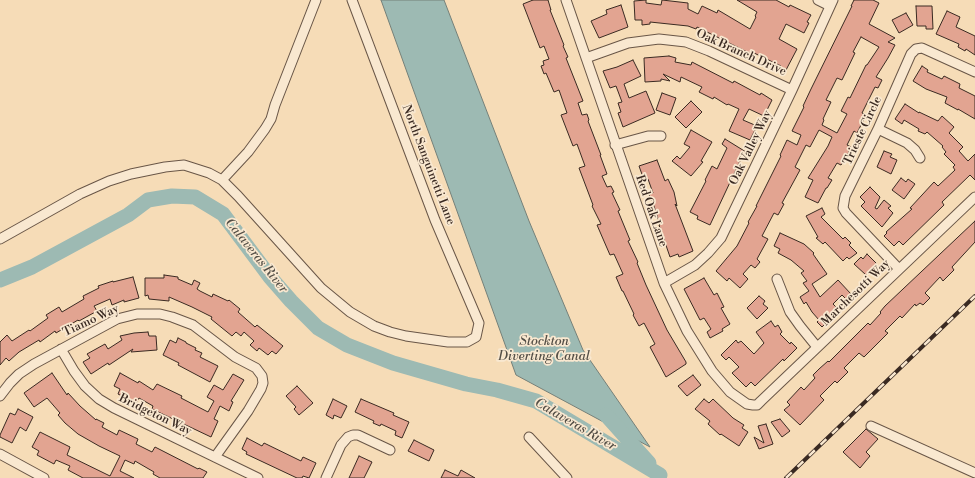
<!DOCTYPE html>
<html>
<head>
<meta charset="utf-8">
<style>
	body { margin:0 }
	canvas { display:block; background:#f6dcb7 }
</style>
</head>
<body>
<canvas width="975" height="478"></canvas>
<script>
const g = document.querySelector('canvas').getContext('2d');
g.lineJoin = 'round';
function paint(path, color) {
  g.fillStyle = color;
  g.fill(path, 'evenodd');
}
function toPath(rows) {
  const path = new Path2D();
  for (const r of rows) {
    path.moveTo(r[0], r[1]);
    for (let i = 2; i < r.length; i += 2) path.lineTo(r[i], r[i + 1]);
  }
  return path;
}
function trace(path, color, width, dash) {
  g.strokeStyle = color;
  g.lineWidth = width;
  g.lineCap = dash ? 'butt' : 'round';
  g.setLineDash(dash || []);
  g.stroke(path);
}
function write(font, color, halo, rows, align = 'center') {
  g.font = font + ' "Libre Bodoni",serif';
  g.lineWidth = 3.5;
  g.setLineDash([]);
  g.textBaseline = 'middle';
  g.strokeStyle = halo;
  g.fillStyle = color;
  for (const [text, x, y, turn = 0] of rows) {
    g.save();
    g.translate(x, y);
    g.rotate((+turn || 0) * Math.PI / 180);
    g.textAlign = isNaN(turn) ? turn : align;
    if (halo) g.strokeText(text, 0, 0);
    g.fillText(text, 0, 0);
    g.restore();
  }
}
const water = toPath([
	[381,0,444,0,529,221,583,350,650,447,516,375,381,0]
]);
paint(water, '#9dbab3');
trace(water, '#758079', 1);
trace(toPath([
	[0,280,32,267,128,215,148,200,172,196,195,197,223,214,270,277,291,301,318,328,347,345,393,363,466,384,497,390,536,401,660,475],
	[606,415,649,463]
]), '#9dbab3', 15);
const building = toPath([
	[533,0,548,0,551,10,550,10,564,45,563,46,568,57,566,58,583,101,578,103,582,115,587,114,589,120,588,121,601,155,600,155,607,174,602,176,607,187,611,186,614,192,612,193,620,210,618,211,630,240,628,241,638,262,637,263,646,285,667,330,686,362,686,364,666,377,650,347,655,344,644,323,639,326,633,315,634,314,623,291,622,291,616,277,623,274,614,254,610,255,597,225,601,224,592,206,593,205,579,168,585,166,577,144,573,146,561,115,567,113,559,90,554,92,546,73,544,74,541,66,544,65,543,61,549,59,544,46,540,48,523,4,533,0],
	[646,0,646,3,661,5,662,0,688,3,688,9,698,14,702,6,717,13,718,10,750,29,756,17,755,16,757,12,737,0,776,0,789,7,790,5,811,15,807,22,809,23,804,33,786,24,779,39,797,49,786,70,780,67,781,66,752,52,751,54,697,27,696,29,688,26,650,22,650,24,642,25,642,20,635,20,634,1,646,0],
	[854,0,873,0,879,3,869,24,895,38,888,42,895,45,888,58,876,77,882,80,878,88,875,87,862,113,866,115,857,133,854,131,847,145,851,147,846,158,841,165,837,163,828,178,832,180,827,188,826,188,818,203,805,197,813,180,808,178,828,146,832,137,819,130,810,147,806,145,795,167,800,170,782,203,784,204,778,215,774,213,762,236,768,239,757,259,760,262,755,268,751,265,743,274,748,279,740,288,729,278,727,281,716,271,737,246,749,223,748,222,757,206,756,206,781,156,780,155,787,140,797,145,801,135,792,131,804,107,803,106,811,89,852,6,851,6,854,0],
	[861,37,879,47,867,65,866,65,850,98,848,97,841,111,847,114,837,133,822,125,824,120,823,119,831,102,826,100,837,78,842,80,855,53,853,52,861,37],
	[621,5,628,27,599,38,591,21,607,14,606,10,621,5],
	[916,6,932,6,933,29,926,29,926,26,917,26,916,6],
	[947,11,960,17,956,27,975,36,975,55,966,49,965,51,958,47,959,44,936,34,947,11],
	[906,13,913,25,899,33,892,20,906,13],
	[669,56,676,58,675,62,691,65,692,62,733,83,734,81,760,95,761,93,772,100,764,116,749,109,743,120,757,126,750,140,729,131,739,109,728,104,727,105,714,97,713,99,699,92,702,87,681,77,680,82,663,74,670,81,661,79,661,81,645,82,644,58,669,56],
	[633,60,641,76,624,84,629,98,646,91,655,113,623,127,618,113,621,112,618,103,622,102,616,86,610,88,603,71,617,67,633,60],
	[922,66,928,70,927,72,942,79,944,76,960,84,959,88,975,96,975,119,958,109,958,110,945,103,947,97,926,89,913,81,922,66],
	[662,93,676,98,670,115,656,110,662,93],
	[691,101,702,112,686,128,675,117,691,101],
	[905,104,919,113,919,112,938,121,942,116,954,127,949,133,963,147,959,151,968,161,975,154,975,180,970,175,942,202,944,205,903,245,899,241,894,246,884,236,887,233,886,232,912,209,910,208,934,182,938,186,955,170,953,167,955,165,944,154,946,152,942,147,943,146,927,132,925,134,918,131,919,129,904,120,902,124,895,119,905,104],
	[691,130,712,142,701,161,703,162,691,176,672,161,677,156,680,159,690,147,684,144,691,130],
	[725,139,746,152,740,161,710,225,697,219,698,216,690,212,706,181,705,180,712,166,717,169,727,148,722,144,725,139],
	[884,151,892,154,890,157,897,160,891,174,877,167,884,151],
	[657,160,665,181,668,179,674,192,677,206,675,204,693,251,679,257,678,254,670,257,659,225,660,225,652,200,651,201,649,194,653,193,648,179,644,180,639,166,657,160],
	[901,178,906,182,908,179,915,184,904,199,892,190,901,178],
	[870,187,880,197,875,208,877,209,884,200,891,206,888,208,893,213,882,227,861,206,865,202,860,197,870,187],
	[822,208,825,214,821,217,843,239,845,237,851,243,849,245,857,253,849,259,847,257,843,261,825,242,823,244,816,238,818,237,806,216,822,208],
	[975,221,975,242,952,267,954,270,943,281,940,277,925,293,930,298,923,305,920,303,916,306,915,304,902,318,900,316,885,331,888,333,864,357,859,353,844,368,848,372,837,383,835,381,820,396,824,400,800,425,784,410,790,405,787,402,801,387,804,390,815,378,813,375,819,369,828,361,829,362,868,323,870,325,881,313,880,312,885,306,975,221],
	[780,233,804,244,814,253,813,254,827,274,812,284,820,297,838,280,851,294,846,299,842,295,833,304,839,310,822,327,817,322,819,320,812,312,806,302,804,304,800,297,809,291,803,283,807,281,801,273,804,271,791,260,778,253,780,249,774,246,780,233],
	[867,254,877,264,866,275,854,264,861,257,863,259,867,254],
	[164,275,178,277,178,279,192,285,194,280,200,283,197,289,200,291,212,297,213,294,228,301,229,300,240,309,238,312,255,327,257,325,283,346,276,354,272,351,268,355,259,348,257,351,250,345,254,341,244,332,241,336,236,332,232,336,211,319,212,317,192,307,169,297,169,301,149,299,148,295,145,296,145,278,164,278,164,275],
	[133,277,139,298,124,302,124,300,112,305,110,299,94,306,97,311,79,321,78,320,56,333,55,331,40,342,39,340,19,352,9,361,6,358,0,365,0,342,7,335,12,341,29,330,30,331,48,318,46,315,59,307,62,312,84,299,83,296,99,288,98,286,113,281,113,282,133,277],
	[704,278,714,295,717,293,724,307,721,308,730,324,722,329,723,331,710,338,707,332,711,329,704,318,700,320,684,289,704,278],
	[759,296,765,301,763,304,768,308,757,319,747,308,759,296],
	[771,321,775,327,778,325,782,332,780,334,790,344,791,342,797,348,784,361,783,359,755,386,751,382,746,387,732,373,739,367,729,357,726,360,721,355,736,340,738,343,741,341,754,354,764,343,756,332,771,321],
	[148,332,149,336,156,336,157,350,131,352,133,349,109,365,108,363,91,374,83,362,90,358,87,354,105,344,108,349,122,340,120,336,134,333,148,332],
	[178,338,186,342,186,343,196,348,195,350,202,353,200,357,218,366,210,382,178,365,179,363,163,355,170,340,176,343,178,338],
	[52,373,67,395,68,393,80,406,96,420,96,419,104,423,102,427,117,435,119,430,138,439,136,444,152,452,155,447,198,469,199,468,207,472,203,478,160,478,153,474,154,472,135,461,134,464,125,460,120,471,134,478,83,478,68,470,70,466,56,460,54,464,37,455,39,451,32,447,40,432,70,447,67,455,110,476,120,456,99,446,78,434,65,423,58,415,60,413,47,398,34,407,24,393,52,373],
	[120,373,138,383,139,381,153,390,157,384,182,396,181,398,208,412,214,401,207,397,214,385,223,390,233,374,244,380,231,401,233,402,229,411,220,406,214,419,218,421,211,437,152,409,153,406,139,398,136,403,125,396,124,397,118,394,120,389,114,386,120,373],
	[693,375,701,385,687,396,678,386,693,375],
	[297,386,313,403,299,415,294,409,296,407,286,396,297,386],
	[333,399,347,406,341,418,334,415,333,419,326,415,333,399],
	[361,399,394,413,393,415,409,422,402,438,395,435,396,431,381,424,380,426,373,423,374,421,355,412,361,399],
	[704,399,709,403,713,399,733,418,744,425,742,428,748,432,739,446,721,434,720,435,708,424,710,421,695,409,704,399],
	[18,409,33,417,26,431,20,427,12,443,0,437,0,435,10,413,15,415,18,409],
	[780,419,790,431,782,437,771,422,780,419],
	[766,424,773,444,759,449,754,437,764,443,758,426,766,424],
	[866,429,878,439,866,452,870,456,860,468,843,452,866,429],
	[247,438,262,446,264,443,301,461,303,457,316,463,309,478,303,476,302,478,297,478,246,454,247,452,242,449,247,438],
	[414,440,434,450,429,461,408,451,414,440],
	[359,456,372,462,364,478,349,478,359,456],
	[445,470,458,476,461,470,475,478,441,478,445,470]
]);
paint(building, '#e2a491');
trace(building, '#3a2a22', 1);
const minor = toPath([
	[316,0,275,105,271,119,265,129,248,152,222,180,238,196,321,288,350,312,374,326,390,332,406,336,448,342,467,342,476,337,479,323,435,220,352,0],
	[566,0,664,283,687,331,712,371,730,392,747,404,753,405,757,405,761,401,975,197],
	[818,0,830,6],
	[586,58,628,43,659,39,686,42,709,51,792,90],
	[878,129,907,143,915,150,920,158],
	[615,145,648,136,661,136],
	[0,239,80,194,109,181,131,174,165,167,184,165,209,173,222,180],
	[899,269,846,213,843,208,845,196,878,129,911,54,916,49,922,48,975,72],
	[777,279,790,312,800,326,817,347],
	[664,283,695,265,708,253,721,238,792,90,833,0],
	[61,349,74,371,85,386,99,399,114,408,258,478],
	[0,396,10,383,19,374,34,364,117,319,137,314,160,314,172,317,193,325,235,357,256,368,262,376,263,383,261,389,248,411,215,457],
	[871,426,975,473],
	[529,437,567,478],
	[0,454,44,478],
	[326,478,341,445,348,437,353,435,358,435,390,450]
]);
trace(minor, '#695647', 11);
trace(minor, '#f9e8d0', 9);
const rail = toPath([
	[786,478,975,296]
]);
trace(rail, '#3a2a22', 4);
trace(rail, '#f9e8d0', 2.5, [8]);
write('12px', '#3a2a22', '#f9e8d0', [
	["Oak Branch Drive",741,53,24],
	["Trieste Circle",863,131,-65],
	["Oak Valley Way",751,148,-64],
	["North Sanguinetti Lane",428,165,69],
	["Red Oak Lane",651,211,71],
	["Marchesotti Way",856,293,-44],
	["Tiamo Way",91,321,-25],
	["Bridgeton Way",155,415,26]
]);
write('italic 13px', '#534e46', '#f9e8d0', [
	["Calaveras River",256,256,51],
	["Stockton",544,342],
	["Diverting Canal",544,357],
	["Calaveras River",575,425,30]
]);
</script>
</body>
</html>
